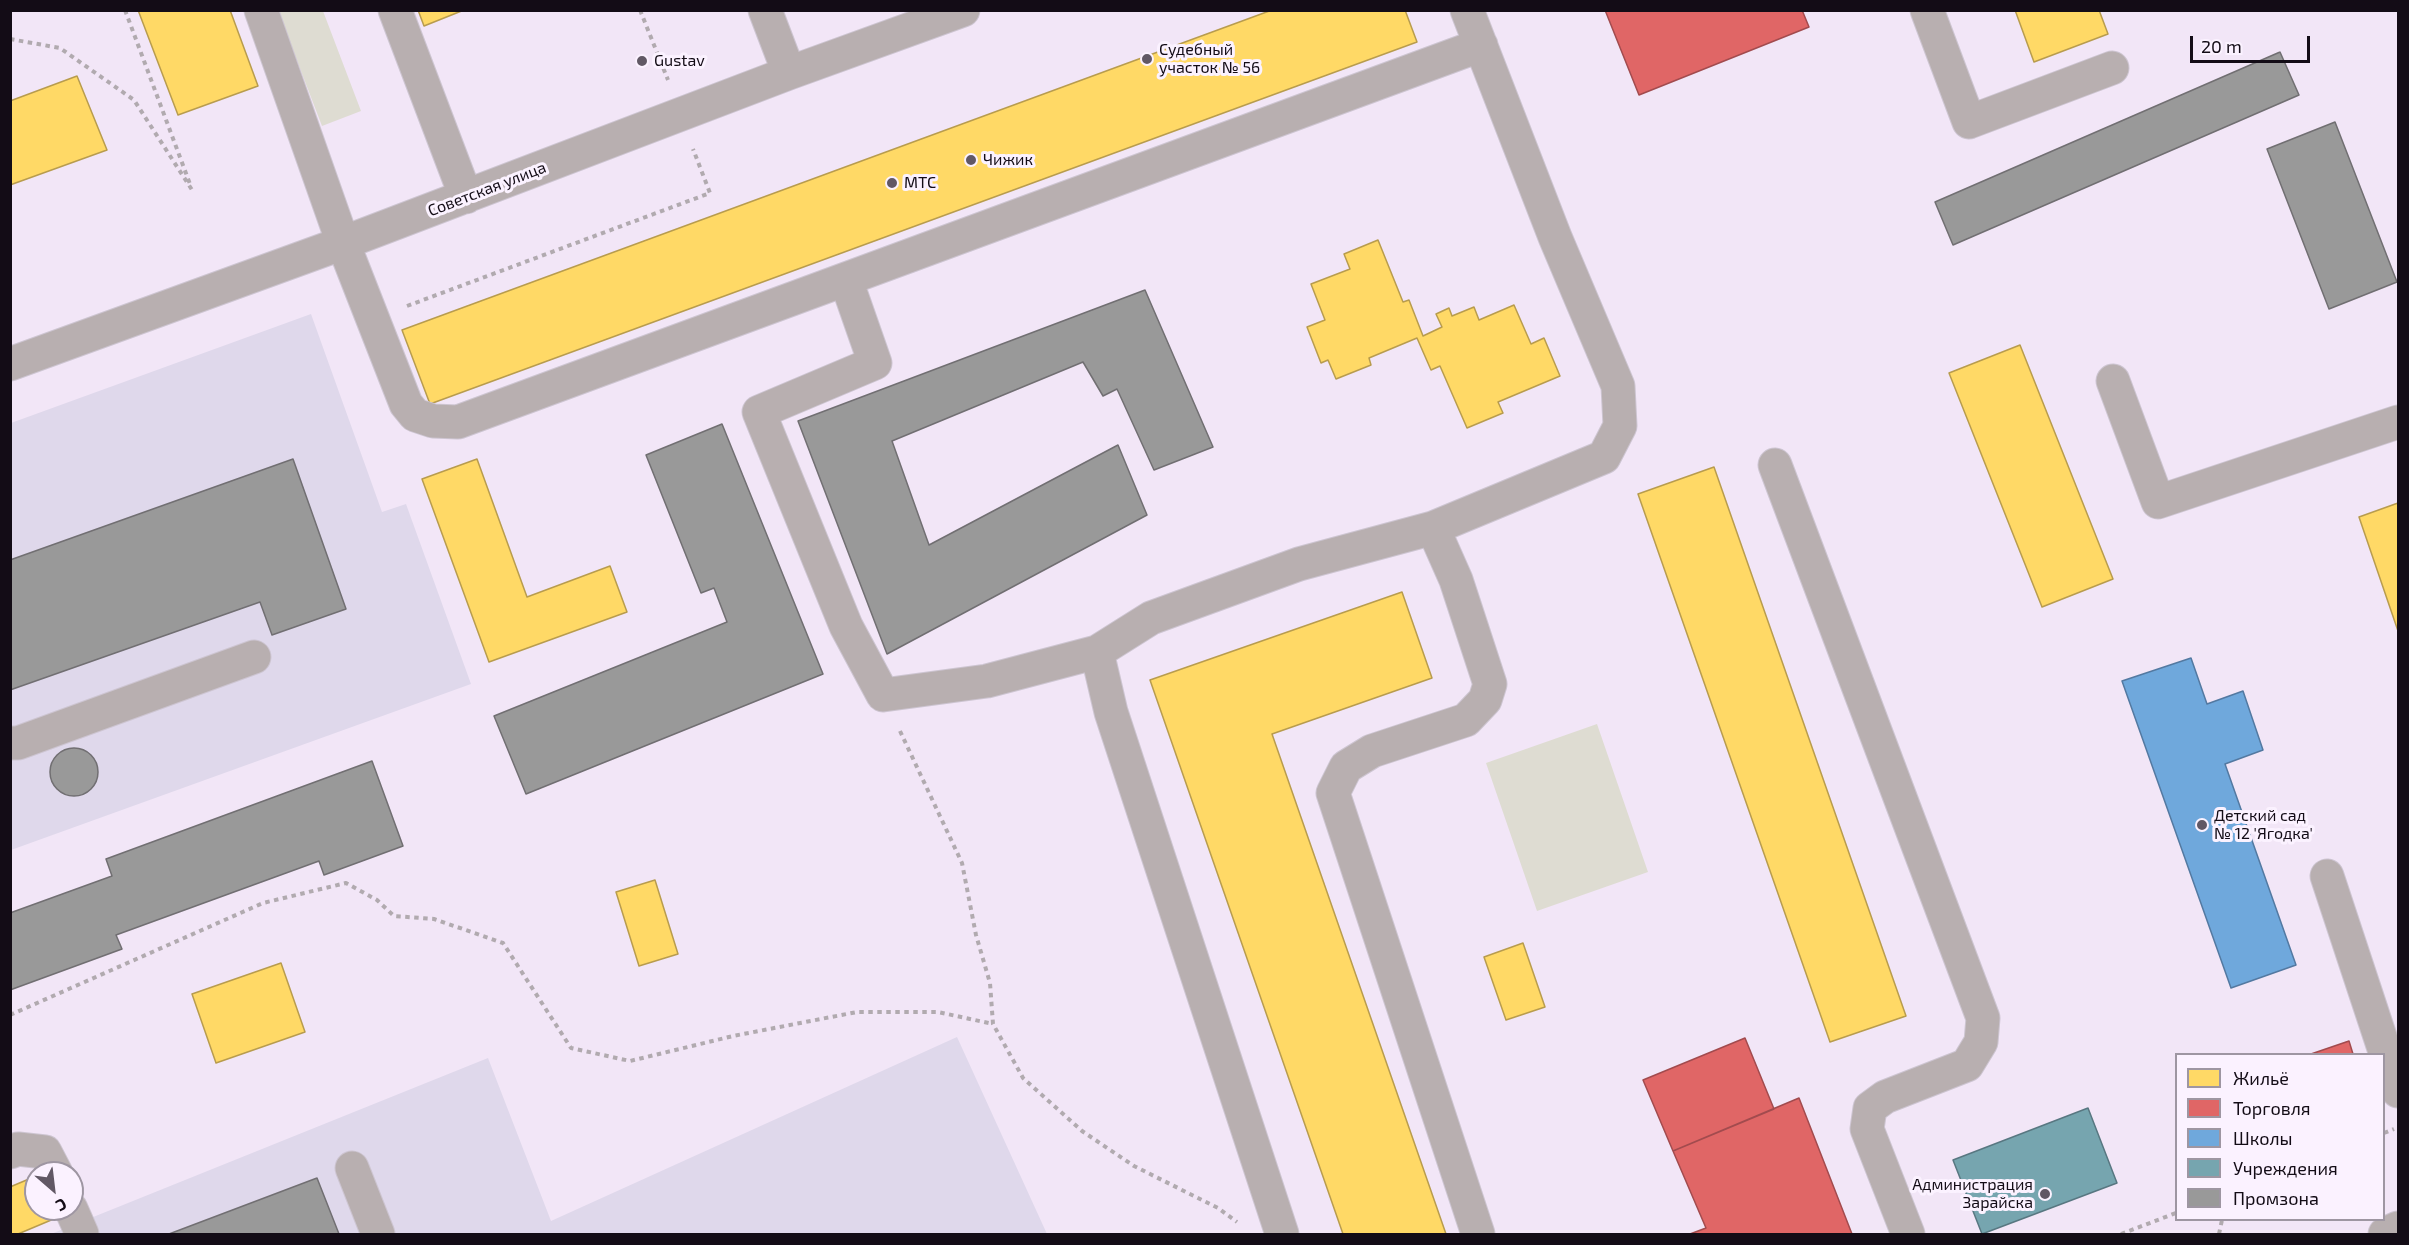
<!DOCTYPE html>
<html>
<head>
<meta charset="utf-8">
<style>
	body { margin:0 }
	#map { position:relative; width:2409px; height:1245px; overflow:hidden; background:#f2e6f7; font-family:"Exo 2",sans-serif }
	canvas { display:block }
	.frame { position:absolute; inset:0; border:12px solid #130c16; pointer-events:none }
	.legend { position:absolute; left:2175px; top:1053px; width:210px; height:168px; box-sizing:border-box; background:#fbf2ff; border:2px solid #9e96a2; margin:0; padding:8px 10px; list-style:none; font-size:18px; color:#130c16 }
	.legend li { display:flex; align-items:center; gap:12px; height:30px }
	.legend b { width:30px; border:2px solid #9e96a2 }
	.north { position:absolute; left:24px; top:1161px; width:60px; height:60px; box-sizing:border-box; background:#fbf2ff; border:2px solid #9e96a2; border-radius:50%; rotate:152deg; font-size:16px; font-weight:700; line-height:24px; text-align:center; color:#130c16 }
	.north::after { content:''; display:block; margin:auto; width:21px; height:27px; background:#615865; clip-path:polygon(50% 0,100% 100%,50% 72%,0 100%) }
	.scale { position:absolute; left:2190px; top:36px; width:120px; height:27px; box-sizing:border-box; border:3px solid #130c16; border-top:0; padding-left:8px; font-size:18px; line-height:21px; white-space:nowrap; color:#130c16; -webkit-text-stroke:4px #fbf2ff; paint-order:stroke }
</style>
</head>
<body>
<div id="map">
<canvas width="2409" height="1245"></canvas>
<div class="frame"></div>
<ul class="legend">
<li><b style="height:16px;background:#ffd966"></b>Жильё</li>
<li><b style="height:16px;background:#e06666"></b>Торговля</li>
<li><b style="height:16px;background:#6fa8dc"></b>Школы</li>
<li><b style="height:16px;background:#76a5af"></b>Учреждения</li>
<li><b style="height:16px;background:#999"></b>Промзона</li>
</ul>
<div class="north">С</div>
<div class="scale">20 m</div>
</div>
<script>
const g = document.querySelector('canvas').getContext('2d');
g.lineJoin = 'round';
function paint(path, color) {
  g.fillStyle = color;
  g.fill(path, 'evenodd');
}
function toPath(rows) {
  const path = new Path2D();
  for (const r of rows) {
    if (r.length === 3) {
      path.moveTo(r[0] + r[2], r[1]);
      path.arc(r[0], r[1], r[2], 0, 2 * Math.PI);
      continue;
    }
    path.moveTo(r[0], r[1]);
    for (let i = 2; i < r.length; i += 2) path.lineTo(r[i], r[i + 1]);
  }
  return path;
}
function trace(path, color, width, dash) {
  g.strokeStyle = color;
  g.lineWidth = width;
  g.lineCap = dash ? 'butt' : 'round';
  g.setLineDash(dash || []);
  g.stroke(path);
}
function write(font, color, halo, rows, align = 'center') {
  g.font = font + ' "Exo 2",sans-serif';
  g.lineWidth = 6;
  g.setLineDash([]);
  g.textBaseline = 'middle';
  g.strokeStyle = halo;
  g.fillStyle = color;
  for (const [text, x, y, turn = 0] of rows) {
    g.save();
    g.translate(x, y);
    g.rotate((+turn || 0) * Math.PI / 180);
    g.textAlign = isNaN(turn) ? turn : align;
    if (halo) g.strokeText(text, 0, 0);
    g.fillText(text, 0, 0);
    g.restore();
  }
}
paint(toPath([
	[311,314,382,512,406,504,471,684,11,850,11,423],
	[957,1037,1047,1234,51,1234,488,1058,551,1221]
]), '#dfd8eb');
paint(toPath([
	[278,11,323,11,361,111,322,126],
	[1597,724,1648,872,1537,911,1486,763]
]), '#dedcd2');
const homes = toPath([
	[138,10,230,10,258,86,178,115,138,10],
	[418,10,464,10,424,26,418,10],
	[1272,10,1405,10,1417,42,430,404,402,330,1272,10],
	[2015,10,2099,10,2108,34,2034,62,2015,10],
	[77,76,107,150,10,185,10,101,77,76],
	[1378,240,1403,302,1409,300,1423,336,1442,327,1436,314,1449,308,1452,316,1474,307,1479,320,1514,305,1531,344,1544,338,1560,376,1498,402,1503,413,1467,428,1440,366,1431,370,1417,338,1369,358,1371,365,1336,379,1328,360,1321,363,1307,327,1325,320,1311,284,1350,269,1344,254,1378,240],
	[2020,345,2113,579,2042,607,1949,373,2020,345],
	[477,459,527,597,610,566,627,612,489,662,422,479,477,459],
	[1714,467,1906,1016,1830,1042,1638,494,1714,467],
	[2398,503,2398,631,2359,517,2398,503],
	[1402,592,1432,678,1272,734,1446,1234,1343,1234,1150,680,1402,592],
	[655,880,678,954,639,966,616,892,655,880],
	[1523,943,1545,1007,1506,1020,1484,957,1523,943],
	[281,963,305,1032,216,1063,192,994,281,963],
	[36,1176,36,1209,52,1209,56,1218,18,1234,10,1234,10,1187,36,1176]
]);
paint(homes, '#ffd966');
trace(homes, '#b89c4e', 1.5);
const shops = toPath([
	[1605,10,1802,10,1809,27,1639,95,1605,10],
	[1745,1038,1774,1109,1673,1151,1643,1080,1745,1038],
	[2349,1041,2353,1054,2311,1054,2349,1041],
	[1799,1098,1852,1234,1690,1234,1706,1228,1673,1151,1799,1098]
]);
paint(shops, '#e06666');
trace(shops, '#a24b4e', 1.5);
const schools = toPath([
	[2191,658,2207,704,2243,691,2263,750,2225,764,2296,965,2231,988,2122,681,2191,658]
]);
paint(schools, '#6fa8dc');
trace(schools, '#5379a1', 1.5);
const public = toPath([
	[2088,1108,2117,1183,1982,1234,1953,1160,2088,1108]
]);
paint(public, '#76a5af');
trace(public, '#587781', 1.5);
const industry = toPath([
	[2280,52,2299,95,1953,245,1935,202,2280,52],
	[2335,122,2397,282,2329,309,2267,149,2335,122],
	[1145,290,1213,447,1154,470,1117,389,1103,396,1083,362,892,441,929,545,1118,445,1147,515,887,654,798,421,1145,290],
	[722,424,823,674,526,794,494,716,727,622,714,588,701,593,646,455,722,424],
	[293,459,346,609,272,635,260,602,10,690,10,560,293,459],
	[74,772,24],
	[372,761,403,846,324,875,319,861,116,935,122,949,10,990,10,913,112,876,106,859,372,761],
	[317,1178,339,1234,169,1234,317,1178]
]);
paint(industry, '#999');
trace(industry, '#716f72', 1.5);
const minor = toPath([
	[261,10,343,243,406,404,415,415,433,421,458,422,1481,45],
	[395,10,466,197],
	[765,10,789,73],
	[1927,10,1969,122,2112,68],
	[846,280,875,363,759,412,846,626,883,695,987,681,1097,652],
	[10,364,343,243,789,73,963,10],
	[2113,381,2158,502,2398,422],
	[1775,465,1983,1018,1981,1042,1967,1065,1885,1097,1870,1108,1867,1129,1908,1234],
	[1433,528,1456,580,1490,684,1485,700,1466,720,1372,751,1346,767,1333,793,1478,1234],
	[10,743,18,743,254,657],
	[2327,876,2398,1091],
	[10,1152,18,1149,45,1152,56,1173],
	[352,1168,378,1234],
	[71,1209,82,1234],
	[1282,1234,1111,712,1097,652,1151,618,1299,564,1433,528,1604,457,1620,426,1618,386,1555,237,1467,10],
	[2385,1234,2398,1228]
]);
trace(minor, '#cdc5d1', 35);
trace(toPath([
	[125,10,190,184],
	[640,10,668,80],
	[10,39,60,48,134,100,194,193],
	[407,306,710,193,693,149],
	[900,731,962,863,976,935,990,983,993,1024,1023,1078,1082,1131,1134,1166,1218,1208,1237,1222],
	[10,1015,263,903,346,883,377,900,394,916,434,919,503,943,571,1048,630,1061,733,1036,857,1012,938,1012,993,1024],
	[2384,1133,2394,1129],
	[2121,1234,2176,1213],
	[2219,1234,2222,1220]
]), '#b1aaaf', 4, [4.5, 4.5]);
trace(minor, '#b8afb0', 33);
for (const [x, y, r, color] of [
	[1147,59,6,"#615865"],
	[642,61,6,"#615865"],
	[971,160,6,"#615865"],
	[892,183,6,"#615865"],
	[2202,825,6,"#615865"],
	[2045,1194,6,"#615865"]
]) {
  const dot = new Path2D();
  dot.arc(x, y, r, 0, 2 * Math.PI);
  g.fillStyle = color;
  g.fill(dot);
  trace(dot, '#fbf2ff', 2);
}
write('16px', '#130c16', '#fbf2ff', [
	["Судебный",1159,50],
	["участок № 56",1159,68],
	["Gustav",654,61],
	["Чижик",983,160],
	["МТС",904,183],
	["Детский сад",2214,816],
	["№ 12 'Ягодка'",2214,834],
	["Администрация",2033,1185,"right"],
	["Зарайска",2033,1203,"right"]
], 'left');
write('16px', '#130c16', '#fbf2ff', [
	["Советская улица",487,189,-21]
]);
</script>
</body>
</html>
